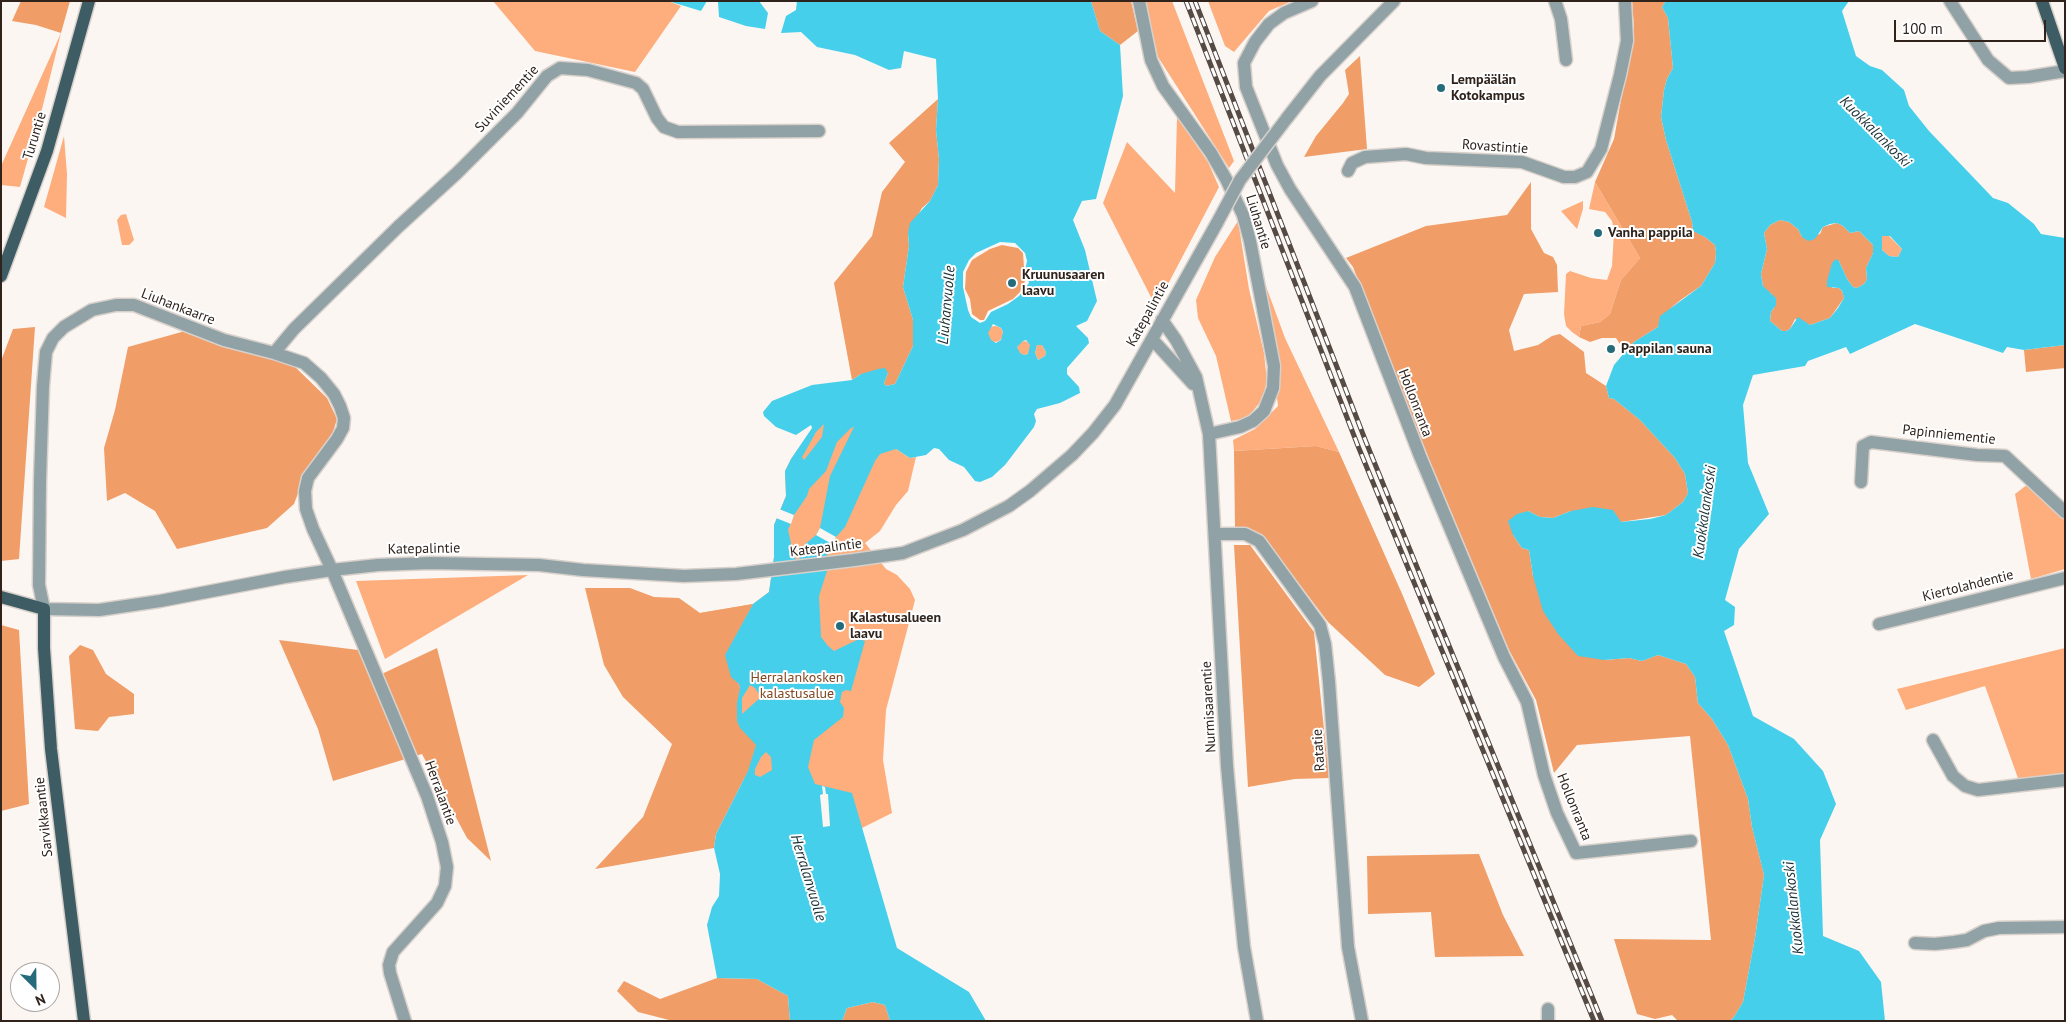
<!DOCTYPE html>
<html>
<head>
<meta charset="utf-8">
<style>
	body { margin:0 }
	#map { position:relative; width:2066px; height:1022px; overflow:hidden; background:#fcf6f2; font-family:"PT Sans",sans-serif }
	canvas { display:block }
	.frame { position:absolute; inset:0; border:2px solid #2f231c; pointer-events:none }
	.north { position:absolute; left:10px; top:962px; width:50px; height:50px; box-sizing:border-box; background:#fff; border:1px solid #aca7a4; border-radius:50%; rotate:157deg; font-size:14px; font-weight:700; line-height:20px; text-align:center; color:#2f231c }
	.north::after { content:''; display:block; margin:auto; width:18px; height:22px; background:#256b7a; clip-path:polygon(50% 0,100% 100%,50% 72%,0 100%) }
	.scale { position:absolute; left:1894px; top:20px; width:152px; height:22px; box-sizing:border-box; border:2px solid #2f231c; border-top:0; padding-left:6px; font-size:15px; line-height:18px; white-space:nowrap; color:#2f231c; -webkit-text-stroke:4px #fff; paint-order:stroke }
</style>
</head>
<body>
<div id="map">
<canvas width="2066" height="1022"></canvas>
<div class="frame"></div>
<div class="north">N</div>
<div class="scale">100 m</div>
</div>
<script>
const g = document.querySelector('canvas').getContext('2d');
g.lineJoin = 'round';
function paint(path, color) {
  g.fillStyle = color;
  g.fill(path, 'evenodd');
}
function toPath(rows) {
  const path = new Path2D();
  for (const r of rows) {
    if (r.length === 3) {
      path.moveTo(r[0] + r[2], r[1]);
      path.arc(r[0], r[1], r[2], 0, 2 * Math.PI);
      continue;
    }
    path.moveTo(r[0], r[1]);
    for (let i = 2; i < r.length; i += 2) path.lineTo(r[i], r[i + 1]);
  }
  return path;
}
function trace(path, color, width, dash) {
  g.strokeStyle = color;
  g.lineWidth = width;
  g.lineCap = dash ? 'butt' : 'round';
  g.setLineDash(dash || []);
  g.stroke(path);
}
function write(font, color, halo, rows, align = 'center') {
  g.font = font + ' "PT Sans",sans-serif';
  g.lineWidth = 4;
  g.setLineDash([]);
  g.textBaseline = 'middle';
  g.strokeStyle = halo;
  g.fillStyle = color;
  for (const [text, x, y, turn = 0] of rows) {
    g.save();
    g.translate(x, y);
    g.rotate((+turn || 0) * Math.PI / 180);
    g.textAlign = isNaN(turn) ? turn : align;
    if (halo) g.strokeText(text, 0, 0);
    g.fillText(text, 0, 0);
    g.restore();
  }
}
paint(toPath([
	[493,1,668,1,681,6,635,72,535,51],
	[1145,1,1172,1,1234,161,1229,168,1158,57],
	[1208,1,1292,1,1269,11,1234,52,1225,46],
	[61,33,42,109,20,187,1,185,1,166],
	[1177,117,1208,162,1219,187,1156,307,1103,203,1127,142,1175,193],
	[64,136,67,174,66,218,44,207],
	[1595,182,1640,258,1621,280,1610,314,1600,322,1581,326,1579,337,1572,332,1566,326,1564,314,1566,274,1570,271,1591,278,1607,280,1612,266,1614,232,1612,221,1605,212,1589,209],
	[1583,201,1583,209,1577,229,1561,211],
	[126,214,134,240,129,245,122,245,117,220,121,215],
	[1238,221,1249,289,1264,353,1267,382,1262,400,1247,418,1231,421,1216,356,1198,318,1196,300,1215,257],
	[1882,236,1889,236,1902,249,1898,257,1889,256,1882,250],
	[1263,278,1285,338,1339,452,1316,446,1234,451,1233,440,1255,429,1278,406],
	[995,334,8],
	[1024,348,7],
	[1037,345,1042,345,1046,352,1045,356,1038,360,1035,353],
	[863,419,896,449,910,458,916,457,908,491,896,505,880,531,865,543,886,569,897,575,910,589,915,600,886,710,883,760,892,813,862,828,744,780,700,613,753,604,769,592,774,557,774,525,786,496,785,471,791,459,812,429,812,424],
	[2028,484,2065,520,2065,569,2031,579,2015,494],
	[528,575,385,659,356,581],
	[2065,648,2065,774,2019,781,1985,686,1906,710,1897,689]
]), '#fdae7c');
paint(toPath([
	[21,1,70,1,61,33,36,25,12,21],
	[1091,1,1131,1,1138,31,1120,45,1100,31],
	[1632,1,1666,1,1662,7,1668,18,1673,68,1667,79,1664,90,1661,117,1666,140,1692,222,1693,230,1705,237,1715,245,1716,253,1715,263,1701,286,1682,299,1672,307,1658,327,1634,342,1625,352,1616,338,1602,338,1590,342,1579,337,1581,326,1600,322,1610,314,1621,280,1640,258,1595,182,1614,139,1634,27],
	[1360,56,1367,149,1304,157,1316,136,1343,103,1349,94,1345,70],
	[938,99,936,130,939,159,938,185,930,201,922,208,908,233,909,246,903,287,913,320,913,346,895,384,886,386,884,383,888,373,861,374,852,380,834,283,872,236,882,192,905,162,889,143],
	[1531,182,1531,229,1544,253,1553,257,1557,265,1558,292,1524,294,1509,330,1514,351,1538,345,1552,336,1560,334,1584,352,1586,373,1606,386,1609,398,1614,399,1640,420,1675,458,1685,474,1688,493,1683,502,1666,515,1621,522,1571,511,1553,518,1540,517,1528,511,1513,535,1522,548,1529,550,1533,576,1604,660,1629,658,1642,661,1658,655,1686,664,1695,677,1698,703,1712,719,1728,745,1748,799,1752,827,1764,875,1755,938,1743,1002,1734,1017,1730,1021,1678,1021,1672,1015,1655,1019,1637,1014,1614,939,1711,940,1690,736,1577,745,1554,773,1536,700,1509,650,1429,459,1353,267,1346,258,1426,226,1507,215],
	[1780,220,1789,222,1798,229,1802,237,1820,234,1823,227,1837,223,1843,226,1850,233,1859,231,1873,245,1873,253,1866,268,1867,279,1864,284,1857,288,1853,287,1847,279,1839,261,1832,288,1839,288,1842,291,1844,298,1830,318,1810,325,1795,319,1790,329,1786,331,1782,331,1770,321,1771,312,1774,308,1772,294,1767,291,1763,286,1761,274,1767,249,1764,233,1770,225],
	[1002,245,1018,248,1023,253,1025,281,1020,292,1013,299,988,311,984,320,980,320,972,314,970,299,965,289,966,272,972,260,990,249],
	[35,327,19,559,1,561,1,361,13,329],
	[185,331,290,362,327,398,337,419,330,442,306,472,294,504,267,528,177,549,155,511,125,493,107,501,104,448,115,410,128,347],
	[2065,345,2065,368,2026,372,2024,350],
	[1316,446,1339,452,1403,596,1435,674,1419,687,1385,675,1328,622,1266,540,1251,529,1235,528,1234,451],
	[1234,545,1250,545,1314,632,1329,778,1295,779,1248,787],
	[585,588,630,588,654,597,679,598,700,613,753,604,725,655,740,689,737,703,737,721,756,745,748,771,716,834,714,848,595,869,643,817,672,744,623,697,604,665],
	[1,625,19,630,29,804,1,811],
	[279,640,358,650,371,679,437,648,491,861,467,838,422,754,333,781,318,729],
	[80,645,93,650,106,674,134,694,134,714,109,717,98,731,75,729,69,656],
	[1479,854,1503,915,1524,956,1435,957,1431,912,1368,914,1367,856],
	[717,978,757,979,788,996,790,1021,673,1021,638,1012,617,991,624,981,660,999],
	[873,1002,885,1005,890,1021,842,1021,847,1008]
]), '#f09d67');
paint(toPath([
	[668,1,707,1,701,11],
	[714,1,759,1,768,13,765,29,746,26,719,17,718,2],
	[797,1,1091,1,1100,31,1120,45,1123,96,1096,199,1082,201,1073,220,1085,250,1097,301,1087,321,1076,326,1088,338,1089,343,1067,368,1067,374,1079,387,1080,393,1060,403,1037,409,1034,414,1036,421,1034,427,1005,465,992,477,980,482,975,481,964,467,949,460,939,449,934,448,926,455,910,458,896,449,880,454,875,461,845,527,836,537,830,546,826,558,827,571,819,596,821,637,828,646,834,651,859,639,865,641,851,691,846,690,842,692,840,702,844,708,843,717,814,740,808,767,815,784,852,793,897,948,969,992,986,1021,890,1021,885,1005,873,1002,847,1008,842,1021,790,1021,788,996,757,979,717,978,707,925,712,907,719,896,720,874,714,848,716,834,748,771,756,745,740,728,737,721,737,703,740,688,739,684,731,677,725,655,753,604,769,592,774,557,774,525,786,496,785,471,791,459,812,428,811,425,796,435,776,427,764,416,763,412,772,401,812,385,852,380,861,374,878,369,885,368,888,373,884,383,886,386,895,384,913,346,913,320,903,287,909,246,908,233,910,223,930,201,938,185,939,159,936,130,938,99,936,59,904,51,901,68,889,70,855,55,817,47,801,32,781,33,786,16,796,10],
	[1000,242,1015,243,1025,253,1027,261,1025,270,1029,283,1019,296,1008,304,991,312,985,321,980,323,971,317,968,310,963,287,963,272,969,260,976,253],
	[993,324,1001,328,1003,332,1001,340,996,343,991,340,988,333],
	[1026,340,1030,345,1028,354,1024,355,1020,353,1017,347,1023,341],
	[1037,345,1042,345,1046,352,1045,356,1038,360,1035,353],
	[824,424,822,437,804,460,802,457,805,452,816,432],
	[854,427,830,476,820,528,816,535,804,545,800,558,797,560,794,557,788,530,794,515,807,496,809,489,826,471,837,442,851,428],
	[750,685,755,688,761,697,742,714,742,698],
	[766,752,771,757,772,770,760,777,755,775,755,769,761,757],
	[1666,1,1849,1,1842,11,1856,56,1870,66,1882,70,1904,90,1909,106,1929,131,1993,198,2008,203,2034,224,2041,234,2065,238,2065,345,2024,350,2007,347,2003,353,1915,324,1850,354,1846,347,1808,361,1805,366,1753,375,1743,405,1748,463,1769,514,1739,549,1725,600,1735,607,1734,625,1724,631,1753,716,1794,739,1823,771,1836,804,1820,840,1823,936,1859,951,1881,982,1885,1021,1730,1021,1734,1017,1743,1002,1755,938,1764,875,1752,827,1748,799,1728,745,1712,719,1698,703,1695,677,1686,664,1658,655,1642,661,1629,658,1604,660,1578,656,1558,634,1543,611,1533,576,1529,550,1522,548,1513,535,1508,521,1517,514,1528,511,1540,517,1553,518,1571,511,1593,507,1613,510,1621,522,1650,519,1666,515,1683,502,1688,493,1685,474,1675,458,1640,420,1614,399,1609,398,1606,386,1614,365,1625,352,1634,342,1658,327,1660,316,1701,286,1715,263,1716,253,1715,245,1705,237,1693,231,1692,222,1666,140,1661,117,1664,90,1667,79,1673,68,1668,18,1662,7],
	[1780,220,1789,222,1798,229,1802,237,1808,241,1815,239,1823,227,1830,224,1837,223,1843,226,1850,233,1859,231,1873,245,1873,253,1866,268,1867,279,1864,284,1857,288,1853,287,1847,279,1839,261,1836,259,1832,263,1827,281,1827,287,1839,288,1842,291,1844,298,1838,308,1830,318,1810,325,1798,317,1790,329,1786,331,1782,331,1770,321,1771,312,1776,305,1776,298,1763,286,1761,274,1767,249,1764,233,1770,225],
	[1882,236,1890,236,1902,249,1898,257,1889,256,1882,250]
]), '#45cfeb');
paint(toPath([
	[779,509,794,515,791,524,776,518],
	[820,528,836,537,832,544,816,535],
	[822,786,825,787,826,794,828,794,830,826,823,827,820,795,823,794]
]), '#fcf6f2');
const minor = toPath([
	[1139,1,1151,60,1163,86,1211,153,1226,179,1243,215,1250,241,1274,366,1273,388,1264,411,1253,421,1240,427,1209,434],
	[1312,1,1284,13,1269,24,1255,42,1244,63,1246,87,1277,165,1290,189,1355,287,1420,456,1504,657,1527,702,1544,775,1557,813,1576,853,1691,841],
	[1555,1,1561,19,1566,60],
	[1950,1,1988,60,2009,78,2028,77,2065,71],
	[1287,118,1320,76,1394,1],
	[1348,171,1352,163,1365,157,1406,154,1426,158,1522,162,1564,177,1575,177,1587,172,1601,149,1620,75,1627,41,1625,1],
	[1162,320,1176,340,1196,377,1209,434,1227,766,1237,877,1244,947,1257,1021],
	[1152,339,1193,384],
	[274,353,294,329,398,227,457,173,517,113,547,76,560,68,588,70,636,83,643,89,657,118,664,127,678,132,819,131],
	[1861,482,1863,446,1871,442,1977,455,2005,456,2065,512],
	[1215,534,1245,534,1259,541,1320,625,1325,644,1329,682,1348,947,1362,1021],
	[1879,624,2065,578],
	[1933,740,1953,776,1965,786,1978,790,2065,780],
	[1915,943,1935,944,1954,942,1967,940,1984,931,1999,928,2065,927],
	[405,1021,390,973,389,965,393,952,437,903,445,886,447,867,442,842,427,796,332,570,313,529,306,509,305,491,308,478,337,439,343,428,344,418,340,406,334,394,321,378,304,363,274,353,224,340,134,305,116,305,92,310,64,327,53,338,46,352,43,386,40,481,39,585,44,609,99,610,160,601,285,577,332,570,378,565,430,563,539,565,583,570,684,576,736,574,854,560,903,553,963,530,1009,506,1030,491,1072,455,1093,433,1115,405,1217,223],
	[1548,1021,1548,1009]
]);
const major = toPath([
	[2042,1,2065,68],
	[1,276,47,151,89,1],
	[1,597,44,609,44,648,51,749,84,1021]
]);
trace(minor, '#d7d0cb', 15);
trace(major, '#d7d0cb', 15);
trace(minor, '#91a2a6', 12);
trace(major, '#3e5c63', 12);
const rail = toPath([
	[1186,1,1358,446,1594,1021],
	[1195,1,1366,442,1602,1021]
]);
trace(rail, '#554a44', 5);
trace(rail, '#fff', 3, [9]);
const minorBridge = toPath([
	[1217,223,1240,180,1287,118]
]);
trace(minorBridge, '#d7d0cb', 15, []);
trace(minorBridge, '#91a2a6', 12);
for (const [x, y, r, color] of [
	[1441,88,5,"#256b7a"],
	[1598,233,5,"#256b7a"],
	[1012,283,5,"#256b7a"],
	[1611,349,5,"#256b7a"],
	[840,626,5,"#256b7a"]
]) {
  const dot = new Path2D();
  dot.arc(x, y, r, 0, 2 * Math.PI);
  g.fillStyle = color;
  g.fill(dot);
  trace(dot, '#fff', 2);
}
write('bold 14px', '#2f231c', '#fff', [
	["Lempäälän",1451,80],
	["Kotokampus",1451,96],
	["Vanha pappila",1608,233],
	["Kruunusaaren",1022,275],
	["laavu",1022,291],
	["Pappilan sauna",1621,349],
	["Kalastusalueen",850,618],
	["laavu",850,634]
], 'left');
write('14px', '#2f231c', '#fff', [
	["Suviniementie",507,99,-47],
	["Turuntie",35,136,-73],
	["Rovastintie",1495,147,4],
	["Liuhantie",1258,222,73],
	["Liuhankaarre",178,307,21],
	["Katepalintie",1148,314,-61],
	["Hollonranta",1415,403,69],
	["Papinniementie",1949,435,6],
	["Katepalintie",826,548,-7],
	["Katepalintie",424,549,-1],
	["Kiertolahdentie",1968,586,-14],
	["Nurmisaarentie",1209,707,-93],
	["Ratatie",1319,750,-94],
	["Herralantie",440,793,70],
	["Hollonranta",1574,807,68],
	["Sarvikkaantie",44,817,-96]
]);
write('14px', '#7f4822', '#fff', [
	["Herralankosken",797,678],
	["kalastusalue",797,694]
]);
write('italic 15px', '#182f35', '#fff', [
	["Kuokkalankoski",1875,132,45],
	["Liuhanvuolle",947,305,-85],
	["Kuokkalankoski",1705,512,-82],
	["Herralanvuolle",808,878,73],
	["Kuokkalankoski",1794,908,-96]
]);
</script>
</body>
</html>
